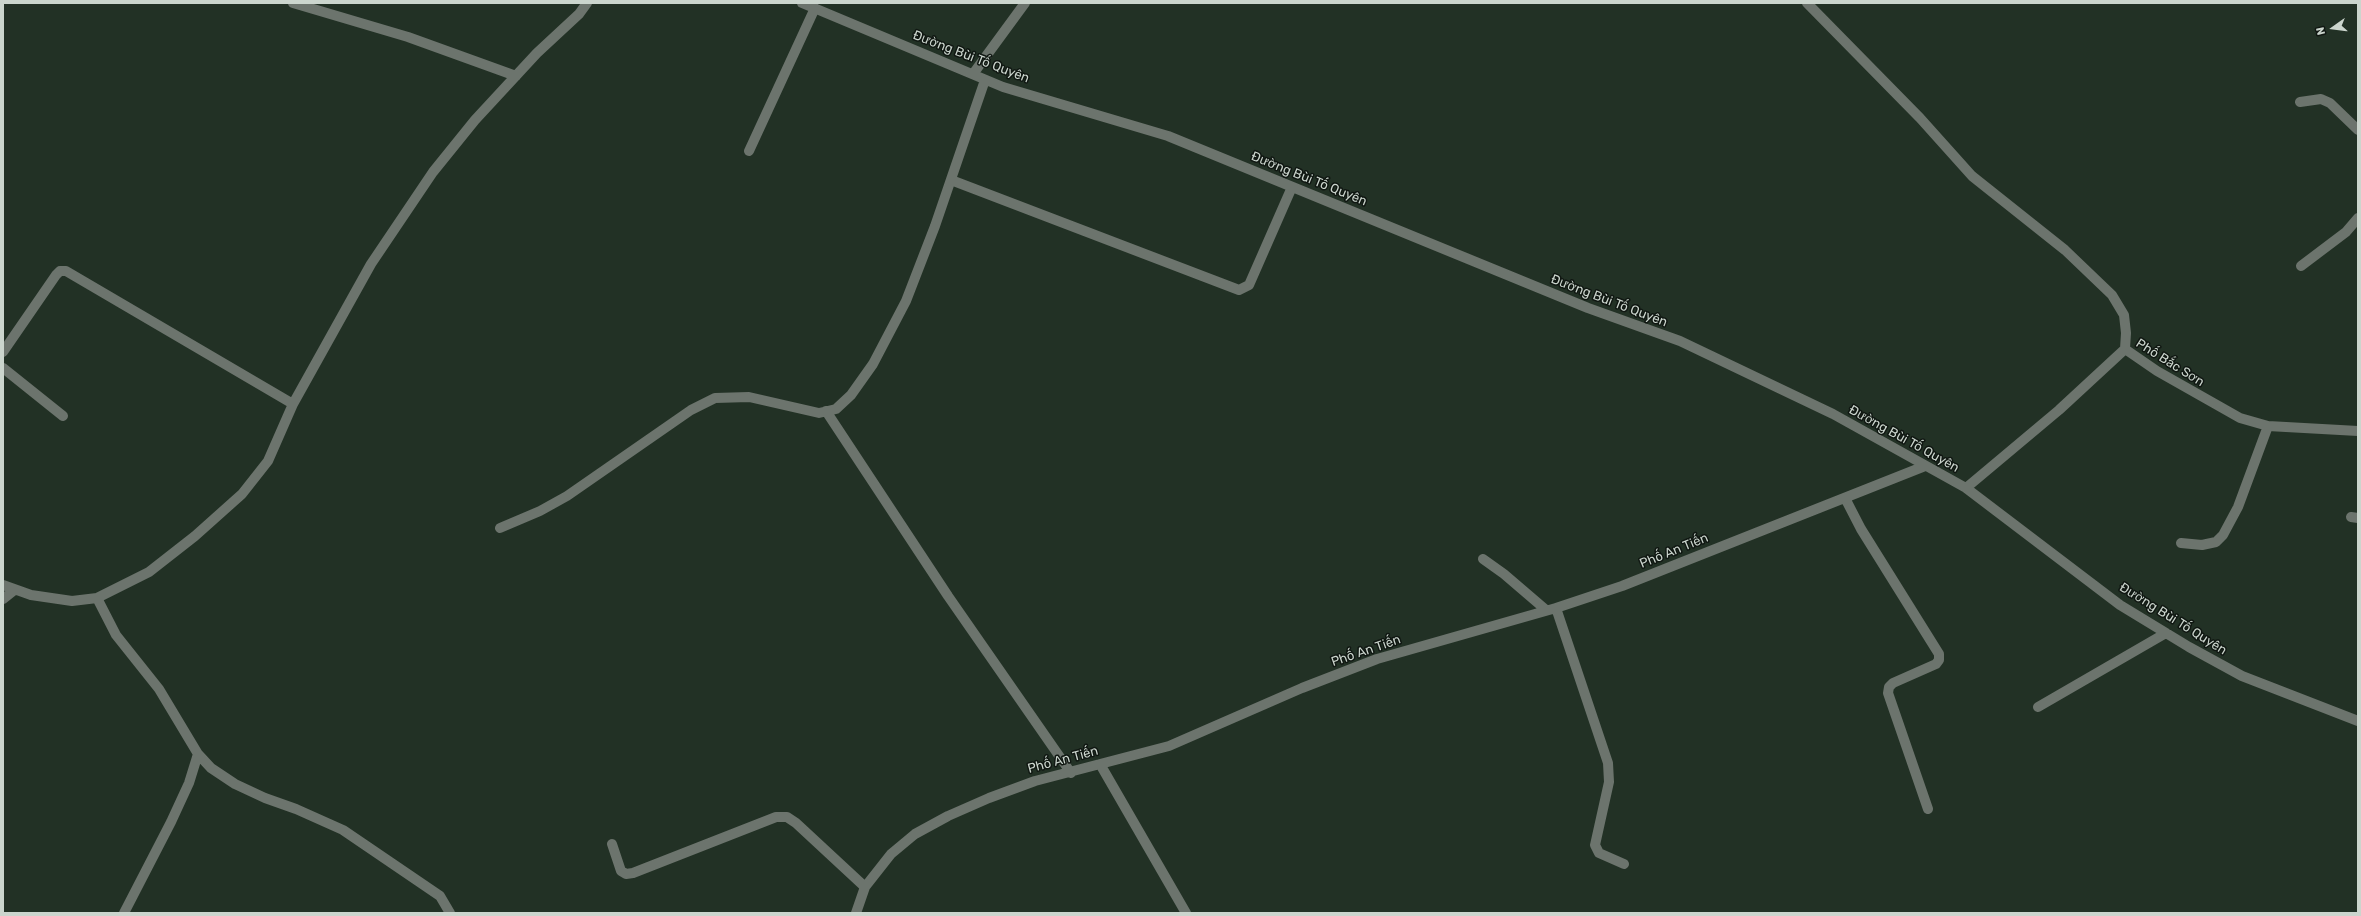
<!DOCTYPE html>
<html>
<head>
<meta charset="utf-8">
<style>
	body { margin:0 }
	#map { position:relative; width:2361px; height:916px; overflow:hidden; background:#223125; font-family:Rubik,sans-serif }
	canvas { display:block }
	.frame { position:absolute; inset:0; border:4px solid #cbd5cd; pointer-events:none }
	.north { position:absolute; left:2313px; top:8px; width:40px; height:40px; -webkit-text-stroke:3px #101712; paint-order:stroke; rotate:256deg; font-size:11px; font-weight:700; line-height:16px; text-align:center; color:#cbd5cd }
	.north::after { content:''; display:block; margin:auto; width:14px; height:18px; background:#cbd5cd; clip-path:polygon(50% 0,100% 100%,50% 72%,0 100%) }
</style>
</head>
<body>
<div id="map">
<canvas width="2361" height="916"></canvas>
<div class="frame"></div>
<div class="north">N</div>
</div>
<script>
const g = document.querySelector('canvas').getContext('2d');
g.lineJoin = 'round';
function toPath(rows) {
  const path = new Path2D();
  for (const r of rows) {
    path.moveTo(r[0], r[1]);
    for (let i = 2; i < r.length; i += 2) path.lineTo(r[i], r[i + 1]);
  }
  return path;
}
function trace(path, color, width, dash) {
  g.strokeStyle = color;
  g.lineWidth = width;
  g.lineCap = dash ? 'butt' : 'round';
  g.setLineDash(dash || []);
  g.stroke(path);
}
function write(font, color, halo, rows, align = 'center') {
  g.font = font + ' Rubik,sans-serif';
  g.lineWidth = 3;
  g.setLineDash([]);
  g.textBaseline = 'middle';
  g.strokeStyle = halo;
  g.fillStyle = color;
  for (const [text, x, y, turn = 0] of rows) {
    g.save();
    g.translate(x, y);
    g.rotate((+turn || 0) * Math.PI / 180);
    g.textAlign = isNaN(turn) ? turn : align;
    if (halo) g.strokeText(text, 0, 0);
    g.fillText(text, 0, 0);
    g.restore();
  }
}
trace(toPath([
	[293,3,408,37,516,76],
	[802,3,1003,87,1168,136,1588,308,1680,341,1833,414,1966,488,2120,605,2189,647,2242,676,2358,721],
	[1807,3,1920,118,1972,176,2065,250,2112,295,2124,315,2126,333,2125,349],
	[973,74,1025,3],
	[2300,102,2321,99,2330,103,2358,130],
	[749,151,815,8],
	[951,180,1239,290,1249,285,1292,187],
	[2301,266,2346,232,2358,218],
	[2125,349,2157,371,2240,418,2268,426,2358,431],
	[3,352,56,275,60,271,66,271,293,404],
	[3,368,63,416],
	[826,411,948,596,1071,773],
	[1966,488,2059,410,2125,349],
	[1845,498,1861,529,1939,654,1939,660,1936,664,1893,683,1889,687,1888,693,1928,809],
	[2351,517,2358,518],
	[500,528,540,511,567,496,691,410,715,398,749,397,819,413,836,409,851,395,873,364,906,301,935,226,985,80],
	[2181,543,2202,545,2216,542,2223,535,2238,507,2268,426],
	[1483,559,1504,574,1546,610],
	[3,585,31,595,72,601,97,598,149,572,195,536,242,494,268,461,293,404,371,264,433,172,475,120,537,53,579,14,587,3],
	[97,598,116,635,159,689,198,754,211,768,235,784,265,798,296,809,343,830,440,896,450,913],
	[3,599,13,591],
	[1556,608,1608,763,1609,782,1595,845,1599,853,1624,864],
	[2038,707,2166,633],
	[1100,764,1186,913],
	[612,844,621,871,626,874,633,873,776,817,787,817,796,823,865,887],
	[124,913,171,822,189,783,198,754],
	[856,913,865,887,891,854,915,834,948,816,989,798,1035,781,1169,746,1302,688,1377,659,1556,608,1622,586,1925,466]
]), '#6c746d', 10);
write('13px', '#cbd5cd', '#101712', [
	["Đường Bùi Tố Quyên",971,57,21],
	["Đường Bùi Tố Quyên",1309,179,22],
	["Đường Bùi Tố Quyên",1609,301,21],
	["Phố Bắc Sơn",2170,363,32],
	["Đường Bùi Tố Quyên",1904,439,29],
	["Phố An Tiến",1674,551,-22],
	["Đường Bùi Tố Quyên",2173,619,32],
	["Phố An Tiến",1366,651,-19],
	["Phố An Tiến",1063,760,-15]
]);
</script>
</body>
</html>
